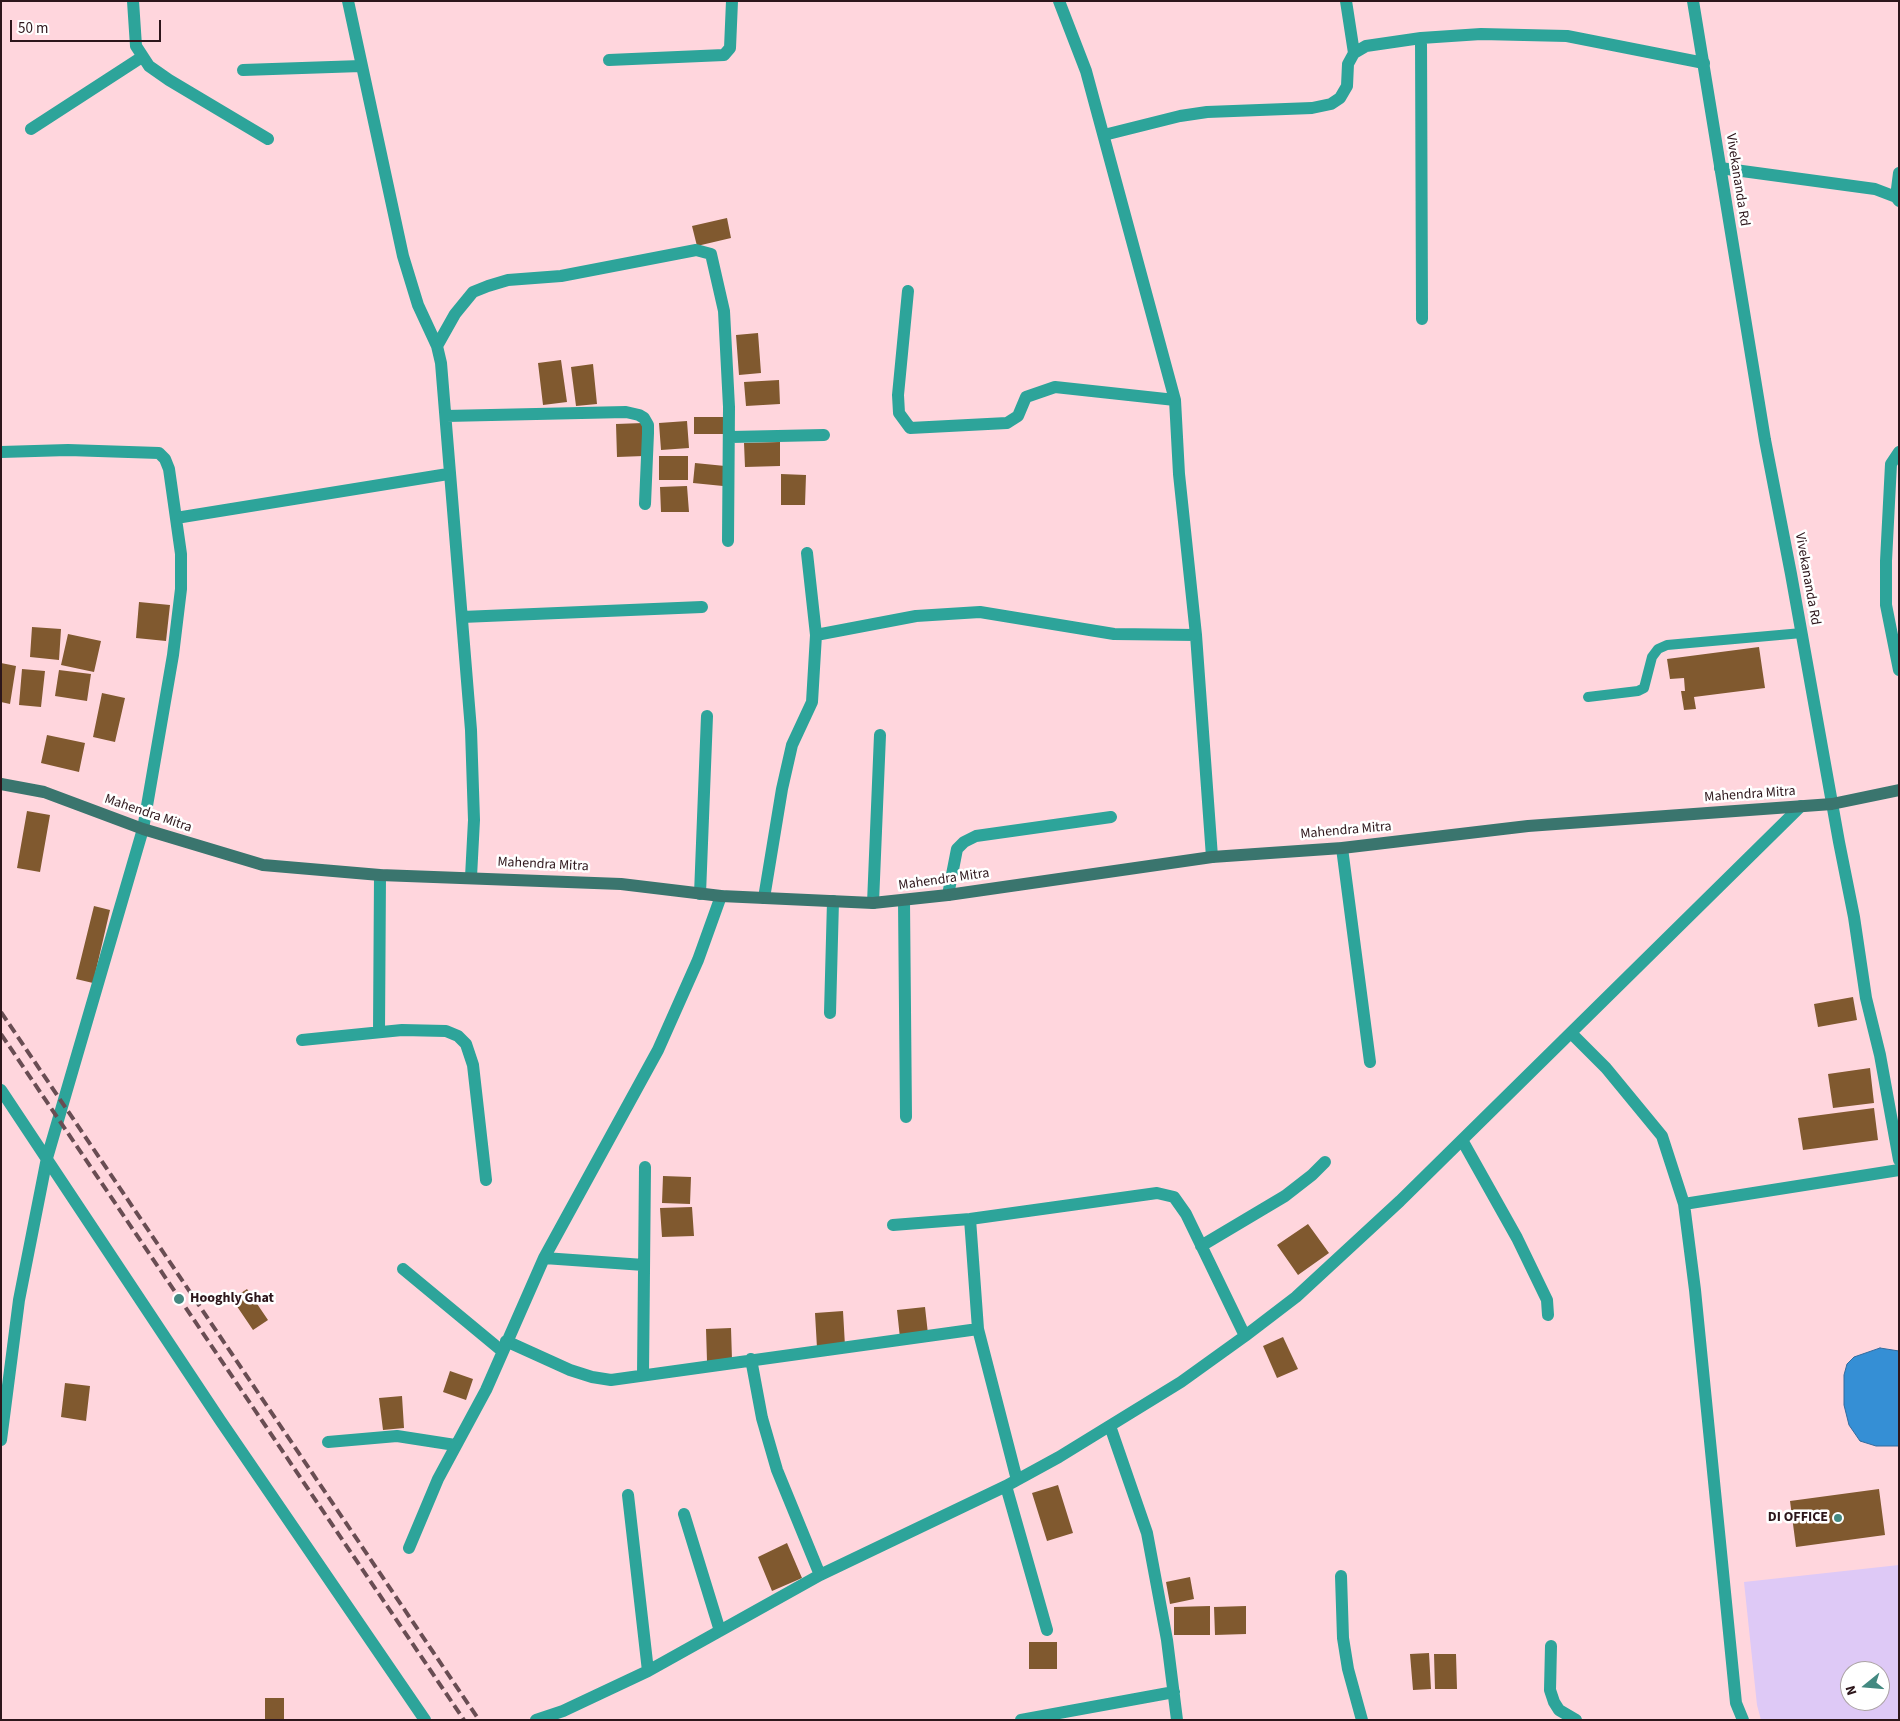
<!DOCTYPE html>
<html>
<head>
<meta charset="utf-8">
<style>
	body { margin:0 }
	#map { position:relative; width:1900px; height:1721px; overflow:hidden; background:#ffd6dd; font-family:"Source Sans 3",sans-serif }
	canvas { display:block }
	.frame { position:absolute; inset:0; border:2px solid #2d161b; pointer-events:none }
	.north { position:absolute; left:1840px; top:1661px; width:50px; height:50px; box-sizing:border-box; background:#fff; border:1px solid #aba2a4; border-radius:50%; rotate:253deg; font-size:14px; font-weight:700; line-height:20px; text-align:center; color:#2d161b }
	.north::after { content:''; display:block; margin:auto; width:18px; height:22px; background:#438981; clip-path:polygon(50% 0,100% 100%,50% 72%,0 100%) }
	.scale { position:absolute; left:10px; top:20px; width:151px; height:22px; box-sizing:border-box; border:2px solid #2d161b; border-top:0; padding-left:6px; font-size:15px; line-height:18px; white-space:nowrap; color:#2d161b; -webkit-text-stroke:4px #fff; paint-order:stroke }
</style>
</head>
<body>
<div id="map">
<canvas width="1900" height="1721"></canvas>
<div class="frame"></div>
<div class="north">N</div>
<div class="scale">50 m</div>
</div>
<script>
const g = document.querySelector('canvas').getContext('2d');
g.lineJoin = 'round';
function paint(path, color) {
  g.fillStyle = color;
  g.fill(path, 'evenodd');
}
function toPath(rows) {
  const path = new Path2D();
  for (const r of rows) {
    path.moveTo(r[0], r[1]);
    for (let i = 2; i < r.length; i += 2) path.lineTo(r[i], r[i + 1]);
  }
  return path;
}
function trace(path, color, width, dash) {
  g.strokeStyle = color;
  g.lineWidth = width;
  g.lineCap = dash ? 'butt' : 'round';
  g.setLineDash(dash || []);
  g.stroke(path);
}
function write(font, color, halo, rows, align = 'center') {
  g.font = font + ' "Source Sans 3",sans-serif';
  g.lineWidth = 5;
  g.setLineDash([]);
  g.textBaseline = 'middle';
  g.strokeStyle = halo;
  g.fillStyle = color;
  for (const [text, x, y, turn = 0] of rows) {
    g.save();
    g.translate(x, y);
    g.rotate((+turn || 0) * Math.PI / 180);
    g.textAlign = isNaN(turn) ? turn : align;
    if (halo) g.strokeText(text, 0, 0);
    g.fillText(text, 0, 0);
    g.restore();
  }
}
paint(toPath([
	[1899,1565,1899,1720,1761,1720,1757,1705,1744,1582],
	[1850,1671,1880,1671,1880,1701,1850,1701]
]), '#dec9f6');
const water = toPath([
	[1880,1348,1899,1351,1899,1446,1876,1446,1860,1441,1849,1425,1844,1405,1844,1375,1847,1364,1854,1357,1880,1348]
]);
paint(water, '#358fd5');
trace(water, '#336b9d', 1);
paint(toPath([
	[727,218,731,238,697,246,692,226],
	[758,333,761,373,739,375,736,335],
	[561,360,567,402,543,405,538,363],
	[593,364,597,404,576,406,571,367],
	[779,380,780,404,746,406,744,382],
	[694,417,724,417,724,434,694,434],
	[687,421,689,448,661,450,659,423],
	[643,423,644,456,617,457,616,424],
	[780,442,780,466,745,467,744,443],
	[659,456,688,456,688,480,659,480],
	[695,463,725,466,723,486,693,483],
	[781,474,806,475,805,505,781,505],
	[687,486,689,512,661,512,660,487],
	[139,602,170,605,166,641,136,638],
	[32,627,61,629,59,660,30,657],
	[68,634,101,641,94,672,61,665],
	[1759,647,1765,688,1694,697,1696,709,1684,710,1681,691,1685,691,1684,678,1670,679,1667,659],
	[1,663,16,666,10,704,1,702],
	[22,669,45,671,41,707,19,705],
	[59,670,91,674,87,701,55,696],
	[102,693,125,698,115,742,93,737],
	[47,735,85,743,79,772,41,763],
	[27,811,50,815,40,872,17,868],
	[94,906,110,910,93,983,76,979],
	[1853,997,1857,1020,1818,1027,1814,1004],
	[1870,1068,1874,1103,1833,1108,1828,1074],
	[1874,1108,1878,1140,1803,1150,1798,1118],
	[663,1176,691,1177,690,1204,662,1203],
	[692,1207,694,1236,662,1237,660,1208],
	[1308,1224,1329,1253,1298,1275,1277,1245],
	[247,1289,268,1320,253,1330,232,1299],
	[925,1307,928,1334,900,1338,897,1310],
	[843,1311,845,1346,817,1348,815,1313],
	[731,1328,732,1360,707,1361,706,1329],
	[1283,1337,1298,1369,1277,1378,1263,1346],
	[450,1371,473,1379,466,1400,443,1392],
	[65,1383,90,1386,86,1421,61,1417],
	[402,1396,404,1428,383,1430,379,1398],
	[1058,1485,1073,1533,1047,1541,1032,1493],
	[1879,1489,1885,1535,1796,1547,1790,1501],
	[787,1543,802,1578,772,1591,758,1557],
	[1190,1577,1194,1599,1170,1604,1166,1582],
	[1210,1606,1210,1635,1174,1635,1174,1607],
	[1246,1606,1246,1634,1215,1635,1214,1607],
	[1029,1642,1057,1642,1057,1669,1029,1669],
	[1429,1653,1431,1689,1413,1690,1410,1654],
	[1434,1654,1456,1654,1457,1689,1435,1689],
	[265,1698,284,1698,284,1720,265,1720]
]), '#80592f');
trace(toPath([
	[1588,697,1638,691,1644,688,1652,657,1658,649,1667,645,1802,633]
]), '#2da49a', 10);
trace(toPath([
	[133,1,136,46,149,66,169,80,268,139],
	[348,1,403,256,418,305,437,346,441,363,471,730,474,820,471,877],
	[1059,1,1086,71,1175,400,1179,474,1196,635,1212,857],
	[1346,1,1354,53],
	[1421,38,1422,319],
	[609,60,724,55,730,48,732,1],
	[243,70,361,66],
	[31,129,142,57],
	[1104,135,1180,116,1207,112,1312,108,1331,104,1340,98,1347,86,1348,64,1354,53,1366,46,1421,38,1481,34,1567,36,1704,63],
	[1720,168,1875,189,1896,197,1899,201],
	[1896,197,1899,173],
	[908,291,898,395,899,413,910,428,1007,423,1018,416,1026,397,1055,387,1175,400],
	[437,346,455,314,473,292,488,286,508,280,561,276,696,250,711,254,724,311,729,407,728,541],
	[446,416,626,412,639,415,644,418,648,425,648,433,645,504],
	[731,437,824,435],
	[1,452,68,450,159,453,165,459,169,469,181,554,181,589,173,655,143,829,47,1158,19,1300,1,1440],
	[1899,452,1891,464,1886,561,1886,605,1899,670],
	[176,518,448,474],
	[462,617,702,607],
	[816,635,916,616,980,612,1114,634,1196,635],
	[1342,848,1370,1062],
	[700,894,707,716],
	[948,895,957,849,964,842,976,836,1111,817],
	[764,898,782,789,792,745,812,702,816,635,807,553],
	[904,901,906,1117],
	[873,903,880,735],
	[830,1013,833,901],
	[379,1032,380,875],
	[1571,1033,1606,1068,1662,1136,1684,1204,1695,1290,1736,1703,1743,1720],
	[302,1040,402,1030,446,1031,458,1036,466,1044,473,1065,486,1180],
	[1,1090,220,1420,425,1720],
	[1462,1140,1517,1238,1547,1300,1548,1315],
	[1684,1204,1899,1170],
	[970,1219,978,1329,1017,1480],
	[893,1225,970,1219,1157,1193,1174,1197,1186,1214,1245,1336],
	[1201,1246,1285,1196,1312,1175,1325,1162],
	[544,1258,644,1265],
	[403,1269,502,1351],
	[506,1341,570,1370,592,1377,611,1380,978,1329],
	[751,1359,762,1418,777,1470,820,1575],
	[643,1375,645,1167],
	[1110,1426,1147,1533,1167,1640,1177,1720],
	[328,1442,397,1436,455,1445],
	[1006,1486,1047,1630],
	[628,1495,648,1671],
	[684,1514,720,1631],
	[409,1548,438,1479,486,1390,544,1258,658,1050,698,960,721,896],
	[1341,1576,1343,1638,1348,1669,1362,1720],
	[1551,1646,1550,1690,1554,1702,1559,1710,1576,1720],
	[536,1720,563,1711,648,1671,820,1575,1006,1486,1059,1457,1181,1382,1245,1336,1296,1297,1400,1201,1801,806],
	[1021,1720,1174,1692]
]), '#2da49a', 12);
trace(toPath([
	[1693,1,1765,440,1791,574,1839,842,1854,917,1866,998,1880,1055,1899,1160]
]), '#2da49a', 12);
trace(toPath([
	[1,784,44,792,143,829,263,865,380,875,621,884,721,896,873,903,948,895,1212,857,1342,848,1528,826,1832,804,1899,790]
]), '#3a756e', 12);
trace(toPath([
	[1,1012,479,1720],
	[1,1034,464,1720]
]), '#694d53', 4, [10, 5]);
for (const [x, y, r, color] of [
	[179,1299,6,"#438981"],
	[1838,1518,5,"#438981"]
]) {
  const dot = new Path2D();
  dot.arc(x, y, r, 0, 2 * Math.PI);
  g.fillStyle = color;
  g.fill(dot);
  trace(dot, '#fff', 2);
}
write('14px', '#2d161b', '#fff', [
	["Vivekananda Rd",1737,180,81],
	["Vivekananda Rd",1807,579,80],
	["Mahendra Mitra",1750,795,-4],
	["Mahendra Mitra",148,814,19],
	["Mahendra Mitra",1346,831,-5],
	["Mahendra Mitra",543,865,3],
	["Mahendra Mitra",944,880,-8]
]);
write('bold 14px', '#2d161b', '#fff', [
	["Hooghly Ghat",190,1299],
	["DI OFFICE",1828,1518,"right"]
], 'left');
</script>
</body>
</html>
